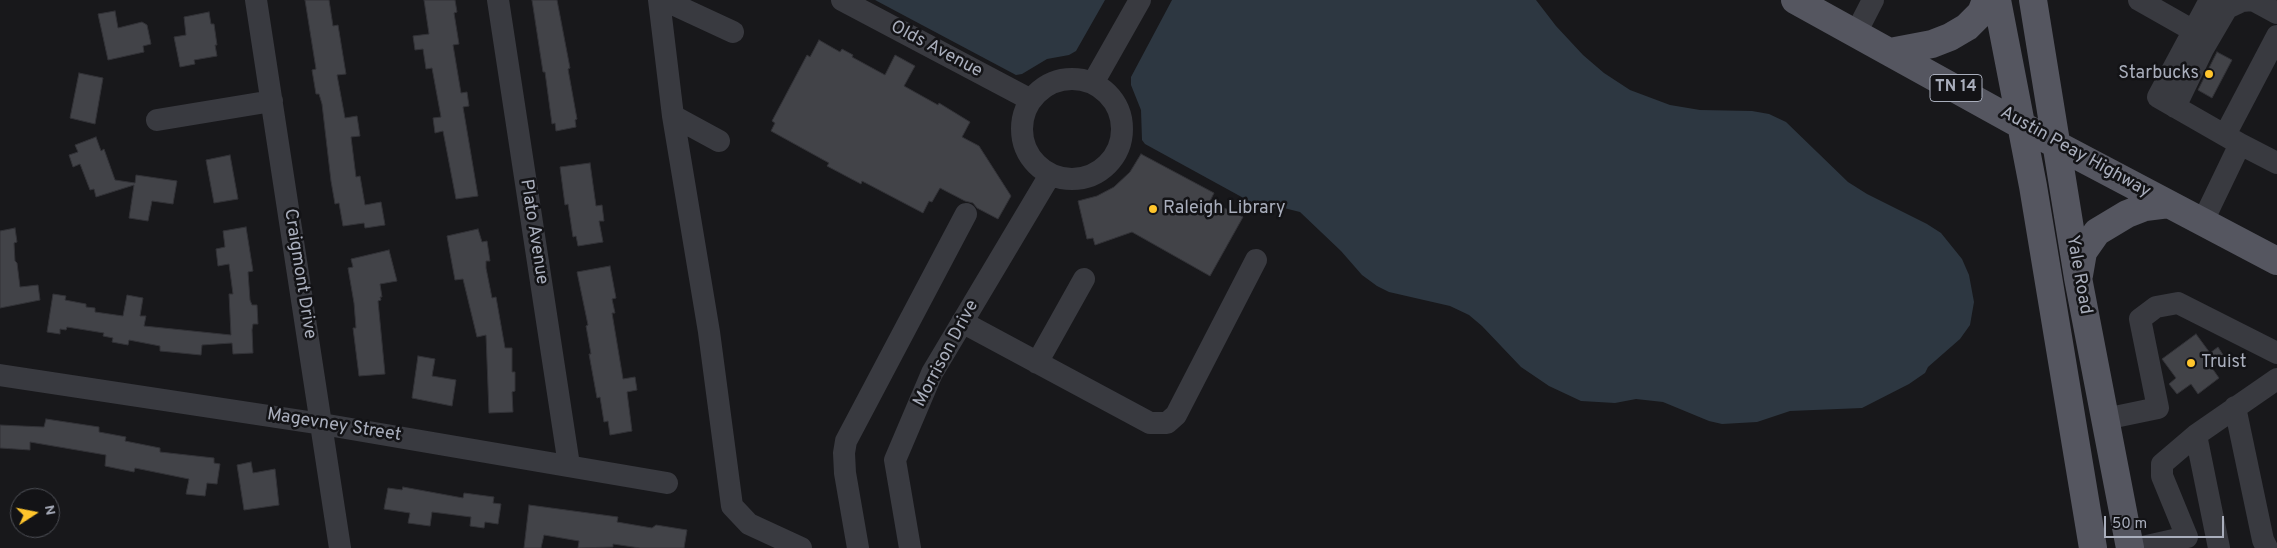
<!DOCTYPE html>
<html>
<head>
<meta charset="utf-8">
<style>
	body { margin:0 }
	#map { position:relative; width:2277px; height:548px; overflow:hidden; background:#18181b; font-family:Overpass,sans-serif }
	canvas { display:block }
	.north { position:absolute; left:10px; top:488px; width:50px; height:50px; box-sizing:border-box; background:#131316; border:1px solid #4f5158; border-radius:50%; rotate:79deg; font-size:14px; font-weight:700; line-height:20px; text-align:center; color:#a9aebc }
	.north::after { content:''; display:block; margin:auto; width:18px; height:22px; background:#ffc52c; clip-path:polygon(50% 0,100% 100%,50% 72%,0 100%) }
	.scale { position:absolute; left:2104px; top:516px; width:120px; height:22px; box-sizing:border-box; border:2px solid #a9aebc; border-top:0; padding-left:6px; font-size:15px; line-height:18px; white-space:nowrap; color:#a9aebc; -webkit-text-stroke:4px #131316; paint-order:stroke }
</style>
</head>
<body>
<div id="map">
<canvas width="2277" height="548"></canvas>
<div class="north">N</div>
<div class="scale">50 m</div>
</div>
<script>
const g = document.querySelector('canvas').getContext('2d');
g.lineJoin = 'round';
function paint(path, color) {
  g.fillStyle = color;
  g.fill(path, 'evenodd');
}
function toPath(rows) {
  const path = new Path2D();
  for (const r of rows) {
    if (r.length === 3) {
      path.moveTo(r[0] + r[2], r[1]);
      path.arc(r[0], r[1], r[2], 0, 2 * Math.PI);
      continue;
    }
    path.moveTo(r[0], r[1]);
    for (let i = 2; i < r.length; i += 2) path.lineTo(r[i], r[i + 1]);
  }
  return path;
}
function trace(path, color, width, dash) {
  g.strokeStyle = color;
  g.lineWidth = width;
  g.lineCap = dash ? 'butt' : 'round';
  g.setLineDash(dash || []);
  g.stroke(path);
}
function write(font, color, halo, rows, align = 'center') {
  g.font = font + ' Overpass,sans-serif';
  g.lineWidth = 5;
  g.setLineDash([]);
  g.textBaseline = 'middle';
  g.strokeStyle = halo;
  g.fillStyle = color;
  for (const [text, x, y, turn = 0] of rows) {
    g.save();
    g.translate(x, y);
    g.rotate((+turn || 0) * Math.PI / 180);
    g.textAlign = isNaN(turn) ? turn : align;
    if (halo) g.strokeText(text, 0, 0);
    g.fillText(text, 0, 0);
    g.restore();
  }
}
paint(toPath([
	[875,0,1105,0,1076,51,1069,55,1047,59,1022,74,1016,75],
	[1172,0,1536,0,1556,26,1583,55,1604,73,1630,90,1670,105,1700,110,1752,111,1769,114,1786,122,1848,182,1867,194,1927,224,1941,233,1962,259,1969,275,1974,302,1970,325,1960,339,1928,367,1925,373,1909,384,1862,408,1790,411,1757,422,1722,424,1709,421,1663,402,1636,399,1615,403,1581,401,1549,386,1521,367,1482,326,1469,315,1450,306,1389,292,1377,286,1362,275,1341,251,1300,212,1280,207,1272,209,1269,212,1145,144,1142,140,1141,110,1131,85,1131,77]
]), '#2d3741');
const building = toPath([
	[305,0,329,0,333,26,338,25,346,74,337,75,345,118,357,116,360,136,351,137,356,177,360,176,365,205,381,202,385,225,365,228,364,223,343,226,339,203,335,204,331,181,322,104,319,94,316,94,312,70,316,69,305,0],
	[424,0,455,0,457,12,454,13,459,44,453,45,461,93,467,92,469,106,463,107,478,196,456,199,443,131,435,133,433,118,441,117,432,68,426,69,423,49,415,50,413,36,429,34,424,0],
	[532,0,557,0,570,68,568,69,577,119,575,120,576,127,556,131,555,123,552,124,545,72,543,72,532,0],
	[115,11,118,28,142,22,147,25,151,44,143,46,144,52,108,60,98,14,115,11],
	[209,12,211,24,214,24,217,45,215,45,217,56,194,60,195,64,180,67,174,37,186,35,184,17,209,12],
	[819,40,840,52,842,49,853,55,852,57,885,75,895,55,915,66,904,86,938,105,939,103,970,122,962,137,979,146,1011,196,998,219,977,208,973,203,965,201,940,188,932,202,929,201,923,213,862,181,861,184,827,166,829,163,771,131,775,123,772,121,807,55,810,57,819,40],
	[2217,52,2232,60,2212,98,2198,90,2217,52],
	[79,73,103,78,95,124,70,118,79,73],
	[96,137,101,151,104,149,115,180,135,183,136,175,177,181,173,204,152,201,148,221,129,218,134,185,96,197,94,189,90,190,80,164,73,167,69,155,78,152,75,145,96,137],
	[1141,154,1214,193,1210,201,1243,217,1210,276,1132,232,1095,245,1093,238,1087,239,1078,201,1097,196,1114,187,1130,172,1141,154],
	[230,155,238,199,214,203,206,160,230,155],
	[590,163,596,206,602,205,604,221,599,221,603,242,578,246,576,236,573,237,568,204,565,205,560,167,590,163],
	[246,227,253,271,248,272,250,300,252,305,257,305,258,324,253,324,252,330,253,353,233,354,232,343,202,345,201,355,160,351,160,346,129,340,128,345,112,342,113,338,103,336,104,333,67,327,66,330,60,329,60,334,47,332,53,294,66,296,65,300,86,304,86,307,95,308,95,312,123,316,127,295,143,298,140,316,146,316,144,326,231,335,229,294,233,294,229,264,218,266,216,249,225,247,223,231,246,227],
	[15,228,17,242,14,243,15,261,17,263,20,287,38,285,40,300,0,308,0,231,15,228],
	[478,229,482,242,487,241,490,261,486,261,486,268,492,298,496,297,505,348,512,348,512,372,515,372,515,391,512,392,513,412,489,413,486,335,477,337,463,279,455,280,450,253,447,236,478,229],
	[389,250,397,281,380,284,382,297,380,297,381,300,378,301,385,374,359,376,353,328,356,328,354,303,348,268,353,267,351,259,389,250],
	[610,266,616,298,612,299,615,313,612,313,623,379,635,377,637,390,627,392,632,431,610,435,608,421,604,422,600,397,597,398,589,354,591,354,586,326,588,325,577,272,610,266],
	[2196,334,2210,353,2218,347,2225,358,2212,368,2219,378,2198,394,2191,384,2177,394,2169,384,2176,378,2162,359,2196,334],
	[418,356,435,359,432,376,456,380,452,406,412,398,418,356],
	[46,419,99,427,99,432,126,437,125,441,160,448,160,452,214,458,214,463,220,464,217,484,207,483,205,496,186,494,189,479,135,468,134,472,105,466,106,455,30,442,30,450,0,448,0,425,44,427,46,419],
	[251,462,253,473,275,469,279,505,244,510,237,465,251,462],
	[403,487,463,498,464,493,494,497,493,503,501,504,498,524,485,522,484,528,470,526,471,517,432,512,430,526,408,523,410,513,384,509,388,488,402,490,403,487],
	[529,505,618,517,617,522,652,528,656,525,687,530,684,548,640,548,613,544,613,547,578,548,579,541,544,535,541,548,524,548,529,505]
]);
paint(building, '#424348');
trace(building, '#323237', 1);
trace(toPath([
	[256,0,340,548],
	[498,0,569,465],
	[659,0,673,116,709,332,732,506,749,524,801,548],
	[664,0,733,32],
	[842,0,1031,100],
	[2139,0,2192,30],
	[1856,33,1873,0],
	[1072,129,50],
	[1093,83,1140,0],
	[2175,107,2203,49,2227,8,2242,1,2253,0,2277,13],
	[673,116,719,141],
	[157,120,272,101],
	[2225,135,2277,36],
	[2240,144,2277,163],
	[2203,221,2240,144,2158,97,2210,0],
	[962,322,1150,423,1167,423,1176,415,1256,260],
	[1037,363,1084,279],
	[0,375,322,424,667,483],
	[2235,407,2263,540,2267,548],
	[2105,419,2158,408,2140,319,2156,307,2178,303,2277,353],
	[2196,435,2219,548],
	[858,548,845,473,844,453,846,441,966,214],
	[910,548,895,460,932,373,1050,175],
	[2138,548,2187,537,2162,476,2162,464,2196,435,2277,379]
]), '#393a40', 22);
trace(toPath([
	[1795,0,2057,145,2277,261],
	[1997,0,2033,186,2093,548],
	[2033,0,2078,278,2130,548],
	[1890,52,1932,44,1950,37,1967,27,1981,13,1986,0],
	[2079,275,2083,252,2097,232,2127,214,2145,207,2169,204]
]), '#555660', 28);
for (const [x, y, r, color] of [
	[2209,74,5,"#ffc52c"],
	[1153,209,5,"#ffc52c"],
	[2191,363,5,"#ffc52c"]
]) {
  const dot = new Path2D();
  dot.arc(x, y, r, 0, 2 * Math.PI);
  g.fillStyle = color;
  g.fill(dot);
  trace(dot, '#131316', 2);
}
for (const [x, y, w] of [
	[1956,88,52]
]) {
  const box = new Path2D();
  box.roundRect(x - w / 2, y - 13.5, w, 27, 4);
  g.fillStyle = '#131316';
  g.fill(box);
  trace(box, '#a9aebc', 1);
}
write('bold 16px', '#a9aebc', null, [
	["TN 14",1956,88]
]);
write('18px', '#a9aebc', '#131316', [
	["Olds Avenue",936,50,28],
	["Austin Peay Highway",2075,153,29],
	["Plato Avenue",533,232,81],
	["Craigmont Drive",299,274,81],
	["Yale Road",2078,275,80],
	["Morrison Drive",947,354,-62],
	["Magevney Street",334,426,9]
]);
write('18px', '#a9aebc', '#131316', [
	["Starbucks",2199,74,"right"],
	["Raleigh Library",1163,209],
	["Truist",2201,363]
], 'left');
</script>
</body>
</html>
